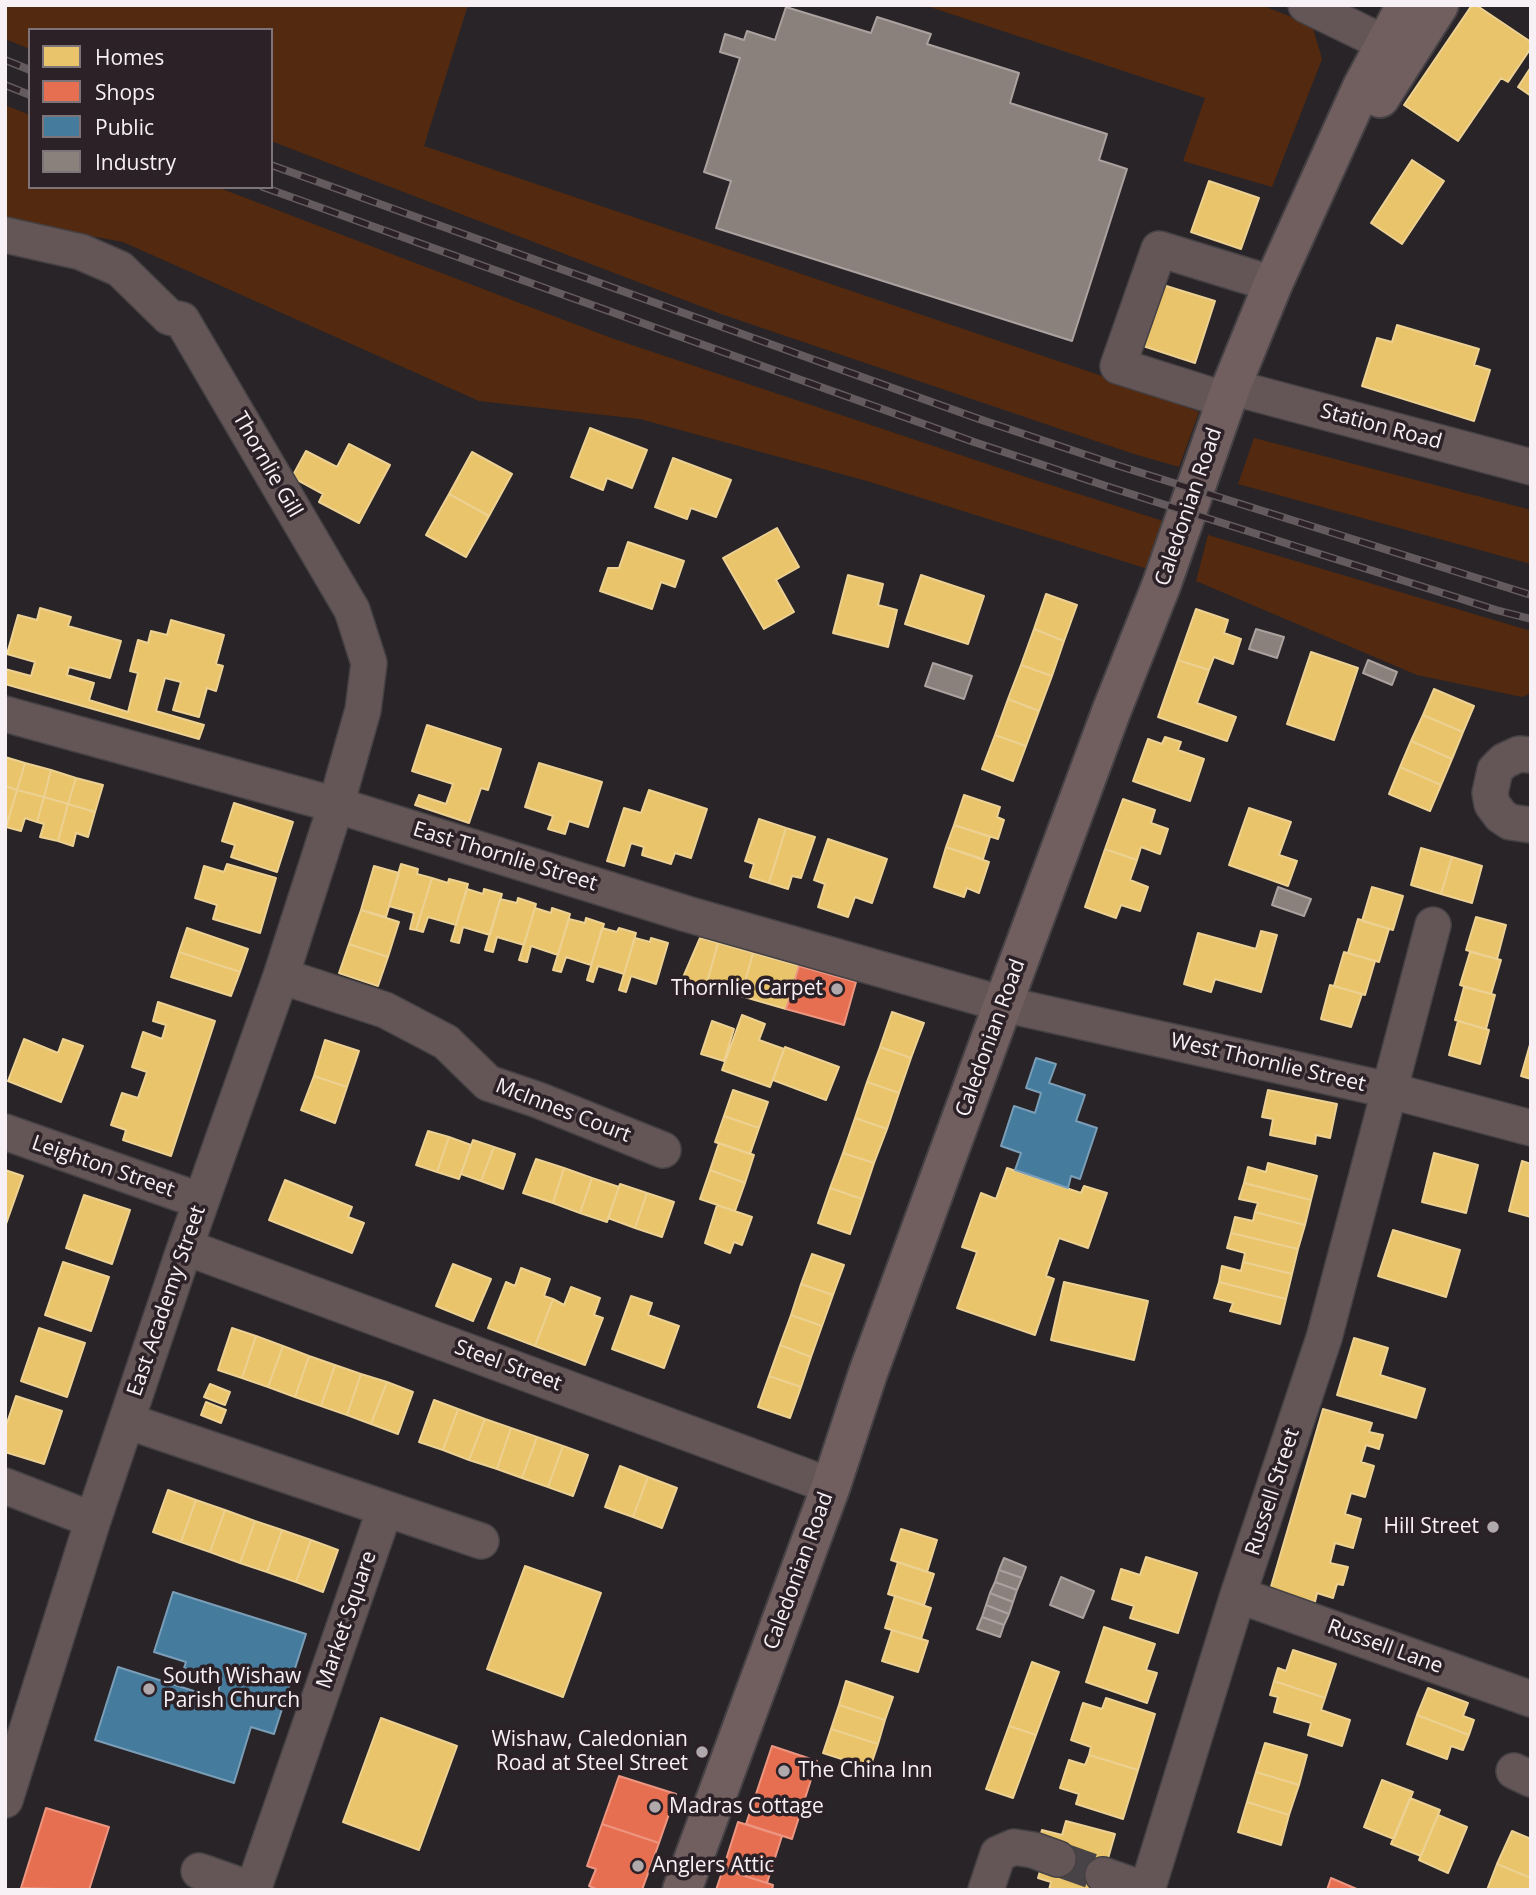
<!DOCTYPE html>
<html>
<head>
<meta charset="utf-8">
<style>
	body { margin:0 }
	#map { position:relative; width:1536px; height:1895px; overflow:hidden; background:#292427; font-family:"Open Sans",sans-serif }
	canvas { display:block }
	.frame { position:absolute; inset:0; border:7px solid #f7f0f4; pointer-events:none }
	.legend { position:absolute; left:28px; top:28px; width:245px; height:161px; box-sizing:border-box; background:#2c2127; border:2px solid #7d7479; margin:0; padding:9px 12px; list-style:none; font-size:21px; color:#f7f0f4 }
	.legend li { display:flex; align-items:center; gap:14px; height:35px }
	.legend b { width:35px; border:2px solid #7d7479 }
</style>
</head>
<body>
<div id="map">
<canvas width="1536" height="1895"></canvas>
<div class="frame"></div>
<ul class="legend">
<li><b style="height:19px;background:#e9c46a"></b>Homes</li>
<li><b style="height:19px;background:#e76f51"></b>Shops</li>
<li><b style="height:19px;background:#457b9d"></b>Public</li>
<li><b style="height:19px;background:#8a817c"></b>Industry</li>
</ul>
</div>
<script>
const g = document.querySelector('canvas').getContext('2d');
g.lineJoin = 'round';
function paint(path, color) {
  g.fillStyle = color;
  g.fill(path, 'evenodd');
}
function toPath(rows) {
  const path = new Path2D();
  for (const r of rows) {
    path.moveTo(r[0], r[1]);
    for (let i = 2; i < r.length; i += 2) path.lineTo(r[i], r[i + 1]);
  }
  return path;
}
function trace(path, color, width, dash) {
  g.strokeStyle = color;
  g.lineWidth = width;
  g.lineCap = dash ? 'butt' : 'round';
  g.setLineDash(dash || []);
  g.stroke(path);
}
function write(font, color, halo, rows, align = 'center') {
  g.font = font + ' "Open Sans",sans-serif';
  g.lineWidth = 7;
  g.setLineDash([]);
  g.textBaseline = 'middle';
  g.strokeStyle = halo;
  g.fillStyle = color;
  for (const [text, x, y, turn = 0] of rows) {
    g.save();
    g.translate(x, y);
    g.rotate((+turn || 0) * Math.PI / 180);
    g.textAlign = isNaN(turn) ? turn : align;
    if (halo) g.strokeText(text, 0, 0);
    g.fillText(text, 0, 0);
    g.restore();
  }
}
paint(toPath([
	[5,5,468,5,424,146,1102,376,1199,412,1179,467,1134,454,721,314,271,141,271,30,30,30,30,49,5,39],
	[924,5,1261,5,1312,25,1322,59,1272,187,1183,161,1205,98],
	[5,105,30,115,30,187,217,187,611,338,1032,479,1166,522,1148,569,867,481,640,419,479,401,123,242,5,220],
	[1254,438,1531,510,1531,564,1238,484],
	[1208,535,1531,631,1531,693,1522,697,1417,675,1196,581]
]), '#532a10');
const homes = toPath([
	[1472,5,1476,5,1531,42,1531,48,1508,82,1501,78,1458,141,1404,105,1472,5],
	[1531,67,1531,96,1518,87,1531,67],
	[1412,160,1444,181,1402,244,1371,223,1412,160],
	[1209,181,1259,198,1241,249,1191,232,1209,181],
	[1163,285,1215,301,1195,363,1143,346,1163,285],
	[1397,325,1479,349,1474,365,1490,370,1474,421,1362,386,1377,338,1392,342,1397,325],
	[590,428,647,450,632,488,607,478,603,490,571,477,590,428],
	[349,444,390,465,359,523,319,502,323,494,292,477,306,451,337,467,349,444],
	[472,452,512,474,489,516,449,494,472,452],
	[673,458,731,480,716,517,691,508,687,519,655,507,673,458],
	[449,494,489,516,466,557,426,535,449,494],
	[777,528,799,567,776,580,794,612,764,629,723,558,777,528],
	[628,542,684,561,675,587,661,582,652,609,600,591,608,568,619,568,628,542],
	[848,575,883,584,878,605,897,610,888,647,833,633,848,575],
	[921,575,984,596,968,644,905,624,921,575],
	[1046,594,1077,605,1064,641,1034,629,1046,594],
	[40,608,71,617,68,626,121,641,110,678,69,667,67,675,94,683,89,700,128,712,138,673,130,671,138,640,148,643,151,631,167,635,171,620,224,635,216,664,223,666,216,691,207,688,199,717,173,710,181,682,165,678,156,711,204,725,199,739,5,684,5,669,31,676,35,662,7,654,18,615,37,620,40,608],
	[1196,609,1228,620,1224,633,1241,639,1233,664,1214,657,1209,670,1178,660,1196,609],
	[1034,629,1064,641,1052,676,1021,665,1034,629],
	[1311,652,1358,668,1334,740,1287,724,1311,652],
	[1178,660,1209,670,1197,703,1236,717,1227,741,1158,717,1178,660],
	[1021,665,1052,676,1039,711,1008,699,1021,665],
	[1434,689,1474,706,1463,732,1423,715,1434,689],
	[1008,699,1039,711,1026,746,995,735,1008,699],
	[1423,715,1463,732,1452,759,1411,741,1423,715],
	[427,725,501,749,488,790,481,788,469,823,415,805,419,795,446,804,453,784,412,771,427,725],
	[995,735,1026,746,1013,781,982,769,995,735],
	[1165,737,1181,742,1178,750,1204,759,1190,801,1133,781,1148,739,1162,744,1165,737],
	[1411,741,1452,759,1441,785,1400,767,1411,741],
	[5,757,25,763,17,790,5,786,5,757],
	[25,763,51,770,44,797,17,790,25,763],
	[539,763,602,782,588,827,569,821,565,834,548,829,553,816,525,807,539,763],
	[1400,767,1441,785,1430,811,1389,794,1400,767],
	[51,770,76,778,68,804,44,797,51,770],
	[76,778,103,785,95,812,68,804,76,778],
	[5,786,17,790,6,827,5,827,5,786],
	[17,790,44,797,37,822,25,818,21,831,6,827,17,790],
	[649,790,707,809,691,858,675,853,671,864,642,855,644,847,631,843,624,866,607,861,624,808,641,813,649,790],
	[964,795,1000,807,997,817,1004,820,998,839,954,825,964,795],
	[44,797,68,804,58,841,40,837,44,824,37,822,44,797],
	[1123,799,1155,810,1151,823,1168,829,1160,854,1141,847,1137,860,1105,849,1123,799],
	[234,803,293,822,277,872,231,857,235,845,222,841,234,803],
	[68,804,95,812,88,837,76,833,73,846,58,841,68,804],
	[1249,808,1291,822,1279,855,1297,861,1288,886,1229,865,1249,808],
	[759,819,786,828,769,883,750,877,754,864,745,861,759,819],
	[954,825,990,837,983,859,946,847,954,825],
	[786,828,815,837,801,878,792,876,788,889,769,883,786,828],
	[828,839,887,859,872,903,855,897,848,917,818,907,825,884,814,880,828,839],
	[946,847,989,862,979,893,967,888,964,897,934,887,946,847],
	[1421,848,1452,857,1441,894,1411,885,1421,848],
	[1105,849,1137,860,1130,880,1148,887,1140,911,1121,905,1116,918,1085,907,1105,849],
	[1452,857,1482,866,1472,903,1441,894,1452,857],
	[227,864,276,878,260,933,213,919,217,905,195,898,204,866,224,872,227,864],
	[401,864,418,869,417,874,432,878,416,930,410,929,414,913,389,906,401,864],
	[374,866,399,873,386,917,361,910,374,866],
	[432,878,448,883,449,879,468,884,456,925,428,917,423,932,416,930,432,878],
	[1372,887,1403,896,1393,930,1362,921,1372,887],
	[467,889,483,894,484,889,502,894,490,935,463,927,459,943,451,941,467,889],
	[518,898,536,904,524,945,497,937,493,952,485,950,500,899,517,903,518,898],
	[535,908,551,913,552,908,570,914,558,955,531,946,527,962,519,960,535,908],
	[361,910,399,922,388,957,349,944,361,910],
	[1476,917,1506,925,1497,959,1466,950,1476,917],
	[586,918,604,924,591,965,566,957,561,972,553,970,569,919,585,923,586,918],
	[1358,919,1389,929,1379,962,1348,953,1358,919],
	[187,928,248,949,240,972,179,952,187,928],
	[602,928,617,932,619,928,636,933,624,974,598,966,593,982,587,980,602,928],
	[1261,931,1277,935,1261,992,1215,979,1211,992,1184,984,1198,933,1256,949,1261,931],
	[635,938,650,942,651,938,668,943,656,984,631,976,626,992,619,990,635,938],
	[700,938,718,943,706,986,681,982,700,938],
	[718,943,753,953,741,996,706,986,718,943],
	[349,944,388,957,378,986,339,973,349,944],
	[179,952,240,972,231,996,171,977,179,952],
	[1344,952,1375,961,1365,995,1334,986,1344,952],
	[1470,952,1501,960,1491,994,1460,985,1470,952],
	[753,953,799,966,786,1009,741,996,753,953],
	[1330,985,1362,994,1351,1027,1321,1019,1330,985],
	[1464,987,1495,995,1486,1029,1455,1020,1464,987],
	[158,1002,215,1021,171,1156,123,1140,126,1130,111,1125,122,1093,138,1098,147,1072,132,1067,143,1032,162,1039,166,1025,153,1021,158,1002],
	[892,1012,924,1023,911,1058,880,1047,892,1012],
	[742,1015,765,1024,759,1040,784,1049,770,1087,722,1070,742,1015],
	[712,1021,734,1029,724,1061,701,1054,712,1021],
	[1458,1021,1489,1030,1480,1064,1449,1055,1458,1021],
	[24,1039,58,1053,63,1039,83,1046,61,1102,8,1081,24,1039],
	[325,1040,359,1051,347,1087,314,1076,325,1040],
	[1531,1041,1531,1079,1521,1076,1531,1041],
	[785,1047,839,1067,826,1100,773,1080,785,1047],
	[880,1047,911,1058,899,1093,867,1082,880,1047],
	[314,1076,347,1087,335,1123,301,1110,314,1076],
	[867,1082,899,1093,887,1129,855,1118,867,1082],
	[733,1090,768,1102,759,1128,724,1116,733,1090],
	[1268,1090,1337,1104,1330,1138,1316,1135,1315,1144,1270,1135,1273,1119,1262,1117,1268,1090],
	[724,1116,759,1128,750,1154,715,1142,724,1116],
	[855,1118,887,1129,874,1163,843,1153,855,1118],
	[428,1131,449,1137,437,1172,416,1165,428,1131],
	[449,1137,471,1145,459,1179,437,1172,449,1137],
	[473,1140,494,1147,481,1181,461,1174,473,1140],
	[719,1143,754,1155,745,1183,710,1170,719,1143],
	[494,1147,515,1154,503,1189,481,1181,494,1147],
	[843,1153,874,1163,862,1199,830,1188,843,1153],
	[1434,1153,1478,1165,1466,1213,1422,1202,1434,1153],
	[536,1159,564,1168,553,1203,523,1193,536,1159],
	[1522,1161,1531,1164,1531,1217,1509,1211,1522,1161],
	[1268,1163,1317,1176,1311,1200,1244,1183,1248,1167,1266,1172,1268,1163],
	[564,1168,592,1178,580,1213,553,1203,564,1168],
	[1007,1168,1081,1193,1084,1186,1107,1193,1088,1248,1059,1238,1046,1276,1054,1279,1035,1335,957,1308,977,1252,962,1247,981,1193,996,1199,1007,1168],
	[5,1170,23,1176,6,1224,5,1224,5,1170],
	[710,1170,745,1183,735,1211,700,1199,710,1170],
	[592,1178,619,1187,607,1222,580,1213,592,1178],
	[285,1180,352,1207,348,1217,364,1223,352,1253,269,1220,285,1180],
	[1244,1183,1311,1200,1305,1225,1255,1212,1258,1203,1239,1199,1244,1183],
	[620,1184,647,1193,635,1228,608,1218,620,1184],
	[830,1188,862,1199,850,1234,818,1223,830,1188],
	[647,1193,674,1202,662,1237,635,1228,647,1193],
	[84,1195,130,1210,112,1264,66,1248,84,1195],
	[717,1205,752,1217,742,1245,734,1242,730,1253,705,1243,717,1205],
	[1255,1212,1305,1225,1298,1249,1231,1233,1235,1217,1253,1221,1255,1212],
	[1393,1230,1460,1250,1446,1297,1378,1276,1393,1230],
	[1231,1233,1298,1249,1292,1274,1243,1262,1245,1253,1227,1248,1231,1233],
	[812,1254,844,1265,833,1295,801,1284,812,1254],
	[63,1262,109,1277,91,1331,45,1315,63,1262],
	[1243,1262,1292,1274,1286,1299,1219,1282,1222,1266,1241,1271,1243,1262],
	[453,1264,491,1279,473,1321,436,1306,453,1264],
	[521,1268,550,1279,544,1296,553,1299,535,1346,488,1328,506,1282,515,1286,521,1268],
	[1064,1282,1148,1301,1134,1360,1051,1340,1064,1282],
	[1219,1282,1286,1299,1280,1324,1230,1311,1233,1303,1214,1298,1219,1282],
	[801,1284,833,1295,822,1326,791,1315,801,1284],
	[571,1287,600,1298,594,1315,603,1318,585,1365,535,1346,553,1299,564,1305,571,1287],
	[631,1296,652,1303,648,1315,679,1326,664,1368,612,1349,631,1296],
	[791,1315,822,1326,811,1357,780,1345,791,1315],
	[39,1328,85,1343,67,1397,21,1381,39,1328],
	[232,1328,256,1336,242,1378,218,1370,232,1328],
	[256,1336,283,1346,268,1387,242,1378,256,1336],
	[1354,1338,1388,1348,1380,1375,1425,1389,1416,1418,1337,1395,1354,1338],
	[780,1345,811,1357,801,1387,769,1376,780,1345],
	[283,1346,309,1356,295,1397,268,1387,283,1346],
	[309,1356,335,1365,321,1406,295,1397,309,1356],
	[335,1365,361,1374,347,1415,321,1406,335,1365],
	[361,1374,387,1382,371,1424,347,1415,361,1374],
	[769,1376,801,1387,790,1418,758,1407,769,1376],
	[387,1382,413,1392,398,1434,371,1424,387,1382],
	[210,1384,230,1392,225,1405,204,1397,210,1384],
	[16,1396,62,1411,44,1464,5,1452,5,1429,16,1396],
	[434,1400,458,1409,443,1450,419,1442,434,1400],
	[206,1402,226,1410,221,1423,201,1415,206,1402],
	[458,1409,485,1419,469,1460,443,1450,458,1409],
	[1323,1409,1372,1423,1369,1432,1383,1435,1379,1449,1366,1445,1361,1462,1374,1466,1365,1497,1351,1493,1345,1514,1361,1519,1353,1548,1335,1543,1330,1563,1348,1567,1343,1585,1337,1584,1333,1598,1317,1593,1315,1602,1270,1590,1323,1409],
	[485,1419,511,1428,497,1469,469,1460,485,1419],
	[511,1428,537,1437,522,1478,497,1469,511,1428],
	[537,1437,563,1446,548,1487,522,1478,537,1437],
	[563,1446,588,1455,573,1496,548,1487,563,1446],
	[620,1466,648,1477,633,1517,605,1507,620,1466],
	[648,1477,677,1488,662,1528,633,1517,648,1477],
	[168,1490,196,1500,181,1542,153,1532,168,1490],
	[196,1500,225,1510,210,1552,181,1542,196,1500],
	[225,1510,255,1521,240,1563,210,1552,225,1510],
	[255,1521,282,1530,267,1572,240,1563,255,1521],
	[901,1529,937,1540,927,1572,891,1560,901,1529],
	[282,1530,311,1540,296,1582,267,1572,282,1530],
	[311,1540,338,1550,323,1592,296,1582,311,1540],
	[1146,1557,1197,1573,1178,1633,1130,1618,1134,1606,1112,1599,1121,1569,1140,1575,1146,1557],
	[898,1562,934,1574,924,1605,888,1594,898,1562],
	[525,1566,601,1593,563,1697,487,1669,525,1566],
	[895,1596,931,1608,921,1639,885,1628,895,1596],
	[1104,1627,1155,1644,1146,1670,1157,1673,1147,1703,1086,1682,1104,1627],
	[892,1630,928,1641,918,1672,882,1661,892,1630],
	[1293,1650,1336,1664,1325,1698,1274,1681,1278,1668,1286,1671,1293,1650],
	[1032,1662,1059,1672,1036,1735,1009,1726,1032,1662],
	[846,1681,893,1697,885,1720,839,1705,846,1681],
	[1274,1681,1325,1698,1321,1710,1350,1720,1342,1746,1308,1735,1311,1723,1274,1712,1278,1697,1270,1695,1274,1681],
	[1428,1688,1468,1703,1463,1716,1474,1720,1469,1735,1417,1715,1428,1688],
	[1106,1698,1155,1714,1138,1770,1089,1755,1091,1747,1071,1740,1083,1703,1102,1709,1106,1698],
	[839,1705,885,1720,878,1744,831,1729,839,1705],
	[1417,1715,1469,1735,1463,1750,1451,1746,1447,1759,1407,1744,1417,1715],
	[381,1718,457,1746,419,1850,343,1822,381,1718],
	[1009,1726,1036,1735,1013,1798,986,1789,1009,1726],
	[831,1729,878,1744,870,1768,823,1753,831,1729],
	[1265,1743,1307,1755,1299,1785,1256,1772,1265,1743],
	[1089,1755,1138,1770,1123,1819,1076,1804,1079,1794,1060,1788,1069,1760,1085,1765,1089,1755],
	[1256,1772,1299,1785,1289,1815,1247,1802,1256,1772],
	[1382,1780,1413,1792,1394,1839,1364,1827,1382,1780],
	[1410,1798,1440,1810,1421,1856,1391,1844,1410,1798],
	[1247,1802,1289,1815,1281,1845,1238,1832,1247,1802],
	[1438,1815,1467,1827,1448,1873,1419,1860,1438,1815],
	[1066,1821,1115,1834,1099,1890,1049,1890,1051,1882,1038,1878,1043,1861,1038,1843,1042,1830,1062,1835,1066,1821],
	[1512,1831,1531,1839,1531,1878,1497,1864,1512,1831],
	[1497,1864,1531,1878,1531,1890,1487,1890,1497,1864]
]);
paint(homes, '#e9c46a');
trace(homes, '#edd193', 2);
const shops = toPath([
	[799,966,856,982,844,1025,786,1009,799,966],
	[772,1746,817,1761,792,1839,746,1824,772,1746],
	[619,1776,676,1794,659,1843,602,1824,619,1776],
	[46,1808,109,1827,89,1890,21,1888,46,1808],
	[738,1822,782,1836,767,1883,723,1869,738,1822],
	[602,1824,659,1843,642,1890,598,1890,589,1886,596,1869,587,1866,602,1824],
	[723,1869,773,1885,772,1890,716,1890,723,1869],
	[1331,1878,1359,1890,1327,1890,1331,1878]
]);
paint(shops, '#e76f51');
trace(shops, '#ec9682', 2);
const public = toPath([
	[1036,1058,1056,1064,1049,1083,1085,1095,1076,1121,1097,1128,1080,1179,1071,1176,1068,1188,1015,1170,1021,1153,1001,1146,1014,1106,1035,1113,1041,1093,1026,1088,1036,1058],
	[173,1592,306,1634,274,1734,251,1727,234,1783,95,1740,118,1667,216,1698,222,1679,184,1668,186,1662,154,1652,173,1592]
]);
paint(public, '#457b9d');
trace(public, '#7a9eb7', 2);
const industry = toPath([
	[786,7,871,33,877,17,931,34,927,44,1019,73,1010,103,1107,134,1099,160,1127,169,1072,341,716,228,731,181,704,172,740,58,720,52,725,34,744,40,747,31,775,40,786,7],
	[1256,629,1284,637,1277,658,1249,649,1256,629],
	[1368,660,1397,672,1392,685,1363,673,1368,660],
	[933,663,972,676,964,699,925,686,933,663],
	[1278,887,1311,899,1304,916,1272,905,1278,887],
	[1004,1558,1026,1567,1022,1578,999,1570,1004,1558],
	[999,1570,1022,1578,1017,1590,995,1582,999,1570],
	[1061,1577,1094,1591,1083,1618,1050,1605,1061,1577],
	[995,1582,1017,1590,1013,1602,990,1593,995,1582],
	[990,1593,1013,1602,1009,1614,986,1605,990,1593],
	[986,1605,1009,1614,1004,1625,982,1617,986,1605],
	[982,1617,1004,1625,1000,1637,977,1629,982,1617]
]);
paint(industry, '#8a817c');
trace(industry, '#aba2a0', 2);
trace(toPath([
	[1058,1859,1103,1875]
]), '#484346', 35, [35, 18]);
const minor = toPath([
	[1306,5,1384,43],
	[5,235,81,252,120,269,169,317,182,320,352,610,369,663,363,710,336,805,281,976,185,1247,93,1520,5,1800],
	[1231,387,1531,467],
	[1226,400,1118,366,1159,249,1273,284],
	[5,714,336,805,687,914,1003,1004,1388,1090,1531,1128],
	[1531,755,1519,754,1504,761,1495,770,1490,793,1492,804,1501,816,1510,822,1531,825],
	[281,976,385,1010,446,1042,488,1083,538,1100,663,1150],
	[5,1132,201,1201],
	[185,1247,831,1486],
	[127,1421,481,1541],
	[5,1486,93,1520],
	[1238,1595,1531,1699],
	[1514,1771,1531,1779],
	[199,1871,253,1890],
	[1103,1875,1146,1890],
	[253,1890,385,1509],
	[986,1890,998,1854,1014,1847,1033,1850,1058,1859],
	[1147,1890,1238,1595,1324,1338,1433,925]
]);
const major = toPath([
	[1380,98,1439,5],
	[682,1890,831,1486,868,1373,1003,1004,1111,712,1161,586,1231,387,1273,284,1362,87,1406,5]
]);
trace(minor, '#454144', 38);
trace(major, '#454144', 42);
trace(minor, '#645657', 35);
trace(major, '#715f60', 38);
const rail = toPath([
	[5,60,30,70],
	[5,85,30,95],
	[271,165,979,419,1113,464,1531,595],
	[263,187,974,442,1109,487,1496,610,1531,619]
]);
trace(rail, '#635b5d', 8);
trace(rail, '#2c2127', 5, [16]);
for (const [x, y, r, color] of [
	[837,989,7,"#afa9ac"],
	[1493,1527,7,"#afa9ac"],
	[149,1689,7,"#afa9ac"],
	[702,1752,7,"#afa9ac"],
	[784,1771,7,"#afa9ac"],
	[655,1807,7,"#afa9ac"],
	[638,1866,7,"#afa9ac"]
]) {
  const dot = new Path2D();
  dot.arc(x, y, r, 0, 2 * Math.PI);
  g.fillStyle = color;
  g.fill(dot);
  trace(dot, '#2c2127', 2.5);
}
write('21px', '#f7f0f4', '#2c2127', [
	["Station Road",1381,427,15],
	["Thornlie Gill",267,465,60],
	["Caledonian Road",1189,507,-71],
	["East Thornlie Street",505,857,17],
	["Caledonian Road",991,1038,-70],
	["West Thornlie Street",1268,1063,13],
	["McInnes Court",563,1111,21],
	["Leighton Street",103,1167,19],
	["East Academy Street",167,1301,-71],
	["Steel Street",508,1366,20],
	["Russell Street",1273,1492,-72],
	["Caledonian Road",799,1571,-70],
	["Market Square",347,1620,-71],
	["Russell Lane",1385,1647,20]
]);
write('21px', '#f7f0f4', '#2c2127', [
	["Thornlie Carpet",823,989,"right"],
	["Hill Street",1479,1527,"right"],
	["South Wishaw",163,1677],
	["Parish Church",163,1701],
	["Wishaw, Caledonian",688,1740,"right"],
	["Road at Steel Street",688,1764,"right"],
	["The China Inn",798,1771],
	["Madras Cottage",669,1807],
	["Anglers Attic",652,1866]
], 'left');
</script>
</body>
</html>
